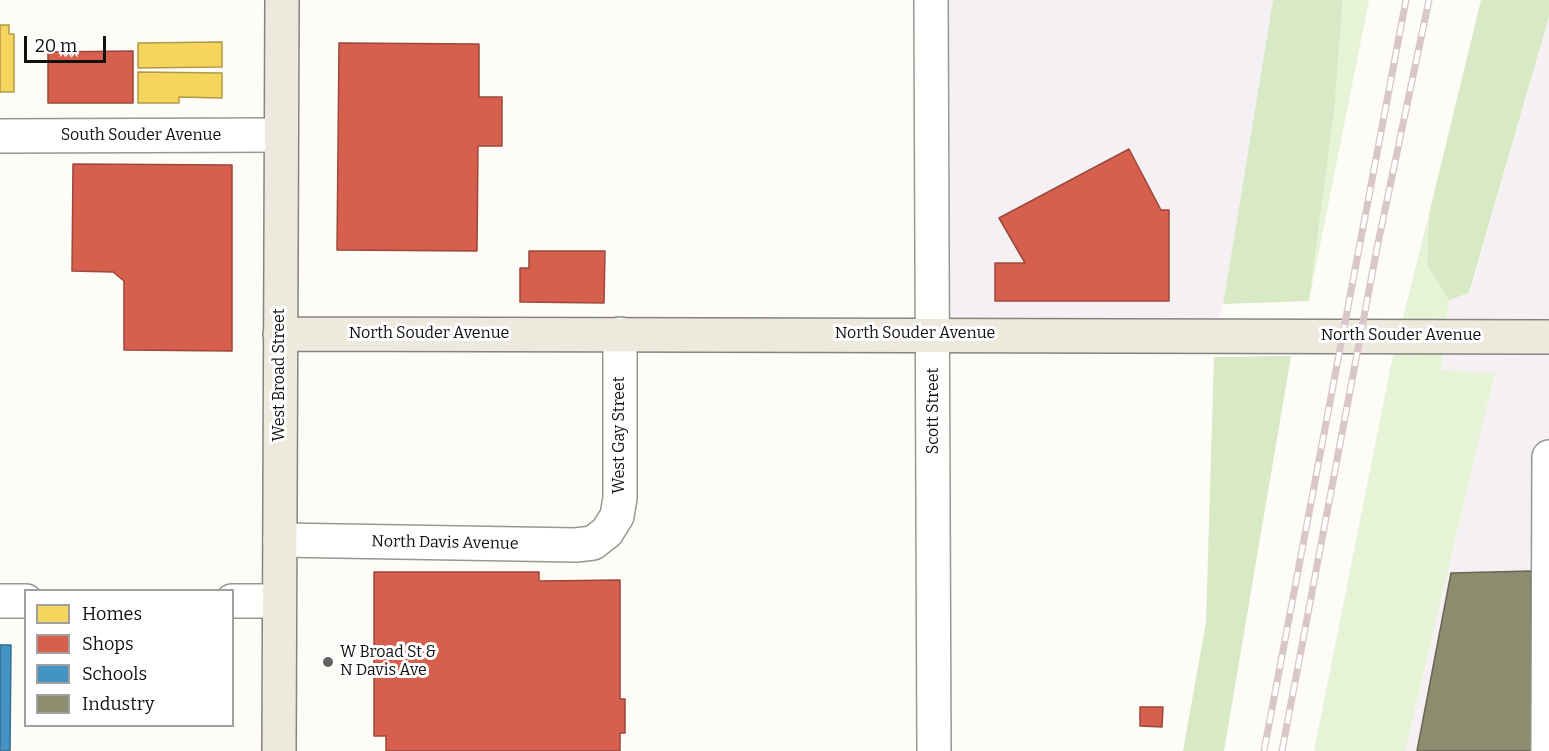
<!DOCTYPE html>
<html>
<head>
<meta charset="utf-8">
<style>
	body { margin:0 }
	#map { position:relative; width:1549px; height:751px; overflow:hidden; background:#fdfcf7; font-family:Bitter,serif }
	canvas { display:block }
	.legend { position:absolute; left:24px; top:589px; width:210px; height:138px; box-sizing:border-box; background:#fff; border:2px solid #a0a0a0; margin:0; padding:8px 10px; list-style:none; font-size:18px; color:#111 }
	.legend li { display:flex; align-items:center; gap:12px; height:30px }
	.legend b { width:30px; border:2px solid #a0a0a0 }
	.scale { position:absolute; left:24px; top:36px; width:82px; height:27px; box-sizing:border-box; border:3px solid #111; border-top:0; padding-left:8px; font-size:18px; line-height:21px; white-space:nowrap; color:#111; -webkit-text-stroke:4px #fff; paint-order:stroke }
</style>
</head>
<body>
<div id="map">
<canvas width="1549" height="751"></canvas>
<ul class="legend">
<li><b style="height:16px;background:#f6d55c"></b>Homes</li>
<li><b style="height:16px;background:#d6604d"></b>Shops</li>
<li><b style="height:16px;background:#4393c3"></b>Schools</li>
<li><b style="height:16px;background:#8c8c6e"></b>Industry</li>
</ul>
<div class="scale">20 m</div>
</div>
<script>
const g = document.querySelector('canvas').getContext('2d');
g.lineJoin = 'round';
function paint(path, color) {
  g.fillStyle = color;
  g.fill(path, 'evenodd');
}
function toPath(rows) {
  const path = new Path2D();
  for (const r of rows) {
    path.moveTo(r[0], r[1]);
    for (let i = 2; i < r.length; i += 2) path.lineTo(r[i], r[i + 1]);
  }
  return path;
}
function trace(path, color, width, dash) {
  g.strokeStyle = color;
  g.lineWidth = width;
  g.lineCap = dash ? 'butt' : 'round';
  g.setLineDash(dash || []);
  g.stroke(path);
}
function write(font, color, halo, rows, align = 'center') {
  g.font = font + ' Bitter,serif';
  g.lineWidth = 6;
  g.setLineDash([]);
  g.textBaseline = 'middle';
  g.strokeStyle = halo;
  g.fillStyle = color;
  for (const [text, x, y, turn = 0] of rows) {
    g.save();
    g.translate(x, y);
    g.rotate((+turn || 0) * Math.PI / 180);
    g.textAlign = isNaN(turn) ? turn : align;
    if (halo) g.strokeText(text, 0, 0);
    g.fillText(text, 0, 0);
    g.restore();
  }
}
paint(toPath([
	[931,0,1273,0,1223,304,1215,335,932,334],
	[1549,17,1549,751,1405,751,1495,374,1441,370,1449,300,1470,293]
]), '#f5f0f3');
paint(toPath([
	[1343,0,1369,0,1309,301,1334,113],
	[1429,214,1427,265,1449,300,1441,370,1495,373,1405,751,1314,751,1391,365]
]), '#e7f3d7');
paint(toPath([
	[1273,0,1343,0,1334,113,1309,301,1223,304],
	[1481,0,1549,0,1549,17,1469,293,1449,300,1427,265,1429,214],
	[1291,356,1224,751,1183,751,1206,622,1214,357]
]), '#d8eac5');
const homes = toPath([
	[0,25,9,25,9,34,14,34,14,92,0,92,0,25],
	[222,42,222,67,138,68,138,43,222,42],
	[138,72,222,73,222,98,179,97,179,103,138,103,138,72]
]);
paint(homes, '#f6d55c');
trace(homes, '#b19a46', 1.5);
const shops = toPath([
	[339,43,479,44,479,97,502,97,502,146,478,146,477,251,337,250,339,43],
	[133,51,133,103,48,103,48,52,133,51],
	[1129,149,1161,210,1169,210,1169,301,995,301,995,263,1025,263,999,218,1129,149],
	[73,164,232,165,232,351,124,350,124,281,113,272,72,271,73,164],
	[529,251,605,251,604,303,520,302,520,268,529,268,529,251],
	[374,572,539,572,539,581,620,580,620,699,625,699,625,733,620,733,620,751,386,751,386,736,374,736,374,572],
	[1140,707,1163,707,1162,727,1140,726,1140,707]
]);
paint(shops, '#d6604d');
trace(shops, '#9b483b', 1.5);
const schools = toPath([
	[0,645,11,645,10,751,0,751,0,645]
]);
paint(schools, '#4393c3');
trace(schools, '#346c8e', 1.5);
const industry = toPath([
	[1531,571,1531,751,1417,751,1451,573,1531,571]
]);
paint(industry, '#8c8c6e');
trace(industry, '#676752', 1.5);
const minor = toPath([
	[931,0,934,751],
	[0,136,281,135],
	[280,540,576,545,593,543,607,532,617,516,620,498,620,334],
	[0,601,26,601],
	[232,601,279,601],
	[1548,751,1549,457]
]);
const major = toPath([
	[280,334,1549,337],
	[279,751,282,0]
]);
trace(minor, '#979795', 36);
trace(major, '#858482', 36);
trace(minor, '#fffffe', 33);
trace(major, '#ede9dc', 33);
const rail = toPath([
	[1264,751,1406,0],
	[1282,751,1377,248,1429,0]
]);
trace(rail, '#d9c6c7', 7);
trace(rail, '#fff', 4.5, [14]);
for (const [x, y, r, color] of [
	[328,662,6,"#646362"]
]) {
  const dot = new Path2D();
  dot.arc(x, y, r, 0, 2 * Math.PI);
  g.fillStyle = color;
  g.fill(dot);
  trace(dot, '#fff', 2);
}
write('16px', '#111', '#fff', [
	["South Souder Avenue",141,136],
	["North Souder Avenue",429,334],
	["North Souder Avenue",915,334],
	["North Souder Avenue",1401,336],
	["West Broad Street",280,375,-90],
	["Scott Street",934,411,-90],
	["West Gay Street",620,435,-90],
	["North Davis Avenue",445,543,1]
]);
write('16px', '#111', '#fff', [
	["W Broad St &",340,653],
	["N Davis Ave",340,671]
], 'left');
</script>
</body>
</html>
